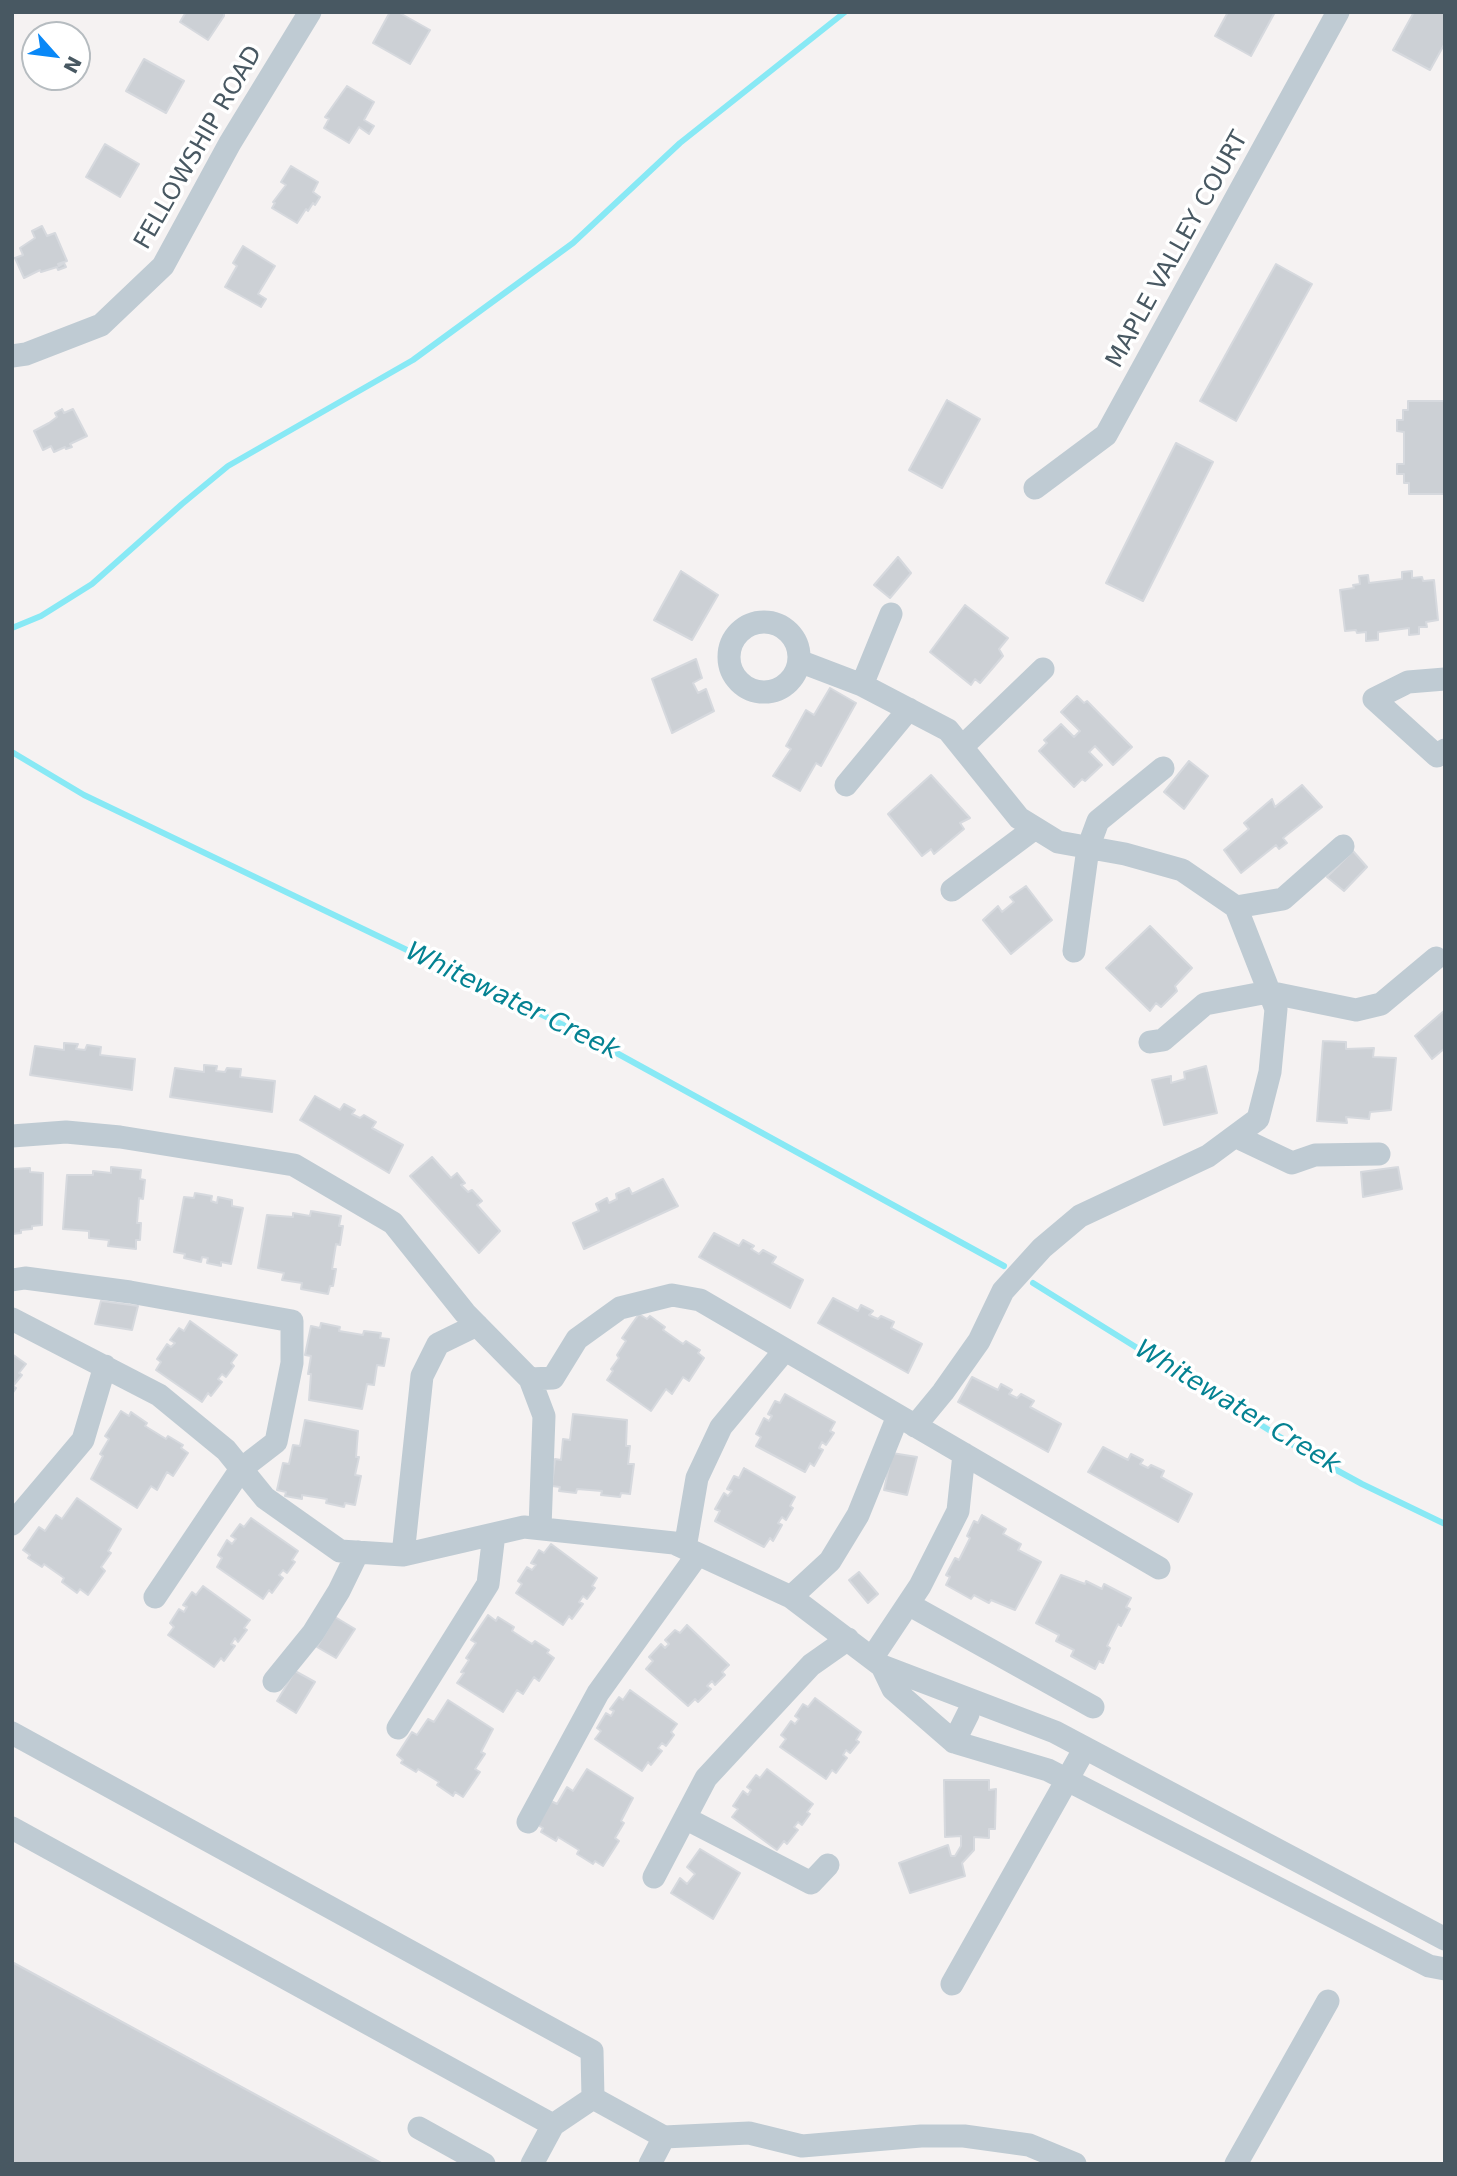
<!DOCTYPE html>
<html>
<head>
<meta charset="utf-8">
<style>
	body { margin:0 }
	#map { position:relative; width:1457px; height:2176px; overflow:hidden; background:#f5f2f2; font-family:"DejaVu Sans",sans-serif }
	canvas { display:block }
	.frame { position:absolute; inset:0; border:14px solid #485862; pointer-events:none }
	.north { position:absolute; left:21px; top:21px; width:70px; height:70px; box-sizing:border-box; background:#fff; border:2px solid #b6bcc0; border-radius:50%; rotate:118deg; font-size:19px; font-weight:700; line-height:28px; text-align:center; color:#485862 }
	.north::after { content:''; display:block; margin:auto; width:24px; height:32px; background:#0988f7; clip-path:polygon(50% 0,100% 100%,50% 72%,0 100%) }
</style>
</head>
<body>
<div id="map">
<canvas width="1457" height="2176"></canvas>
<div class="frame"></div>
<div class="north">N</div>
</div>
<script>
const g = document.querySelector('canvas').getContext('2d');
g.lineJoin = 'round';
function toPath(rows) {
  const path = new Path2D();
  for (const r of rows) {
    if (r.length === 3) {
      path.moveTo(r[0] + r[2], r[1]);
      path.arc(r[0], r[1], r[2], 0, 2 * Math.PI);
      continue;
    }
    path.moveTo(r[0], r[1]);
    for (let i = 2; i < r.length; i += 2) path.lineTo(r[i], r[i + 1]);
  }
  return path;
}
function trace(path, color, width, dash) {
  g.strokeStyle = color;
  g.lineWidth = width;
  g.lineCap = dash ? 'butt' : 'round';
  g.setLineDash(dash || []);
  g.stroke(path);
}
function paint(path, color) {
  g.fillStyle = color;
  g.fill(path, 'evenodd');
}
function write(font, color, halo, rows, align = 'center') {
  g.font = font + ' "DejaVu Sans",sans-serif';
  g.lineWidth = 7;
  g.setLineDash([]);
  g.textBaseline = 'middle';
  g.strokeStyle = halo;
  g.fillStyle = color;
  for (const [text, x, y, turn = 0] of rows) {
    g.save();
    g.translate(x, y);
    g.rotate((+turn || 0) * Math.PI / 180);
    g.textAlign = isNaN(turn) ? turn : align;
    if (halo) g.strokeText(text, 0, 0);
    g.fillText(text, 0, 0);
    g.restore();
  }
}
trace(toPath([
	[12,628,41,616,92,584,182,504,228,466,413,360,573,243,680,143,845,12],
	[12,752,84,795,582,1034,1004,1266],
	[1033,1283,1309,1455,1362,1484,1445,1524]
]), '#88e9f5', 6);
const building = toPath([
	[186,12,224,12,224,16,208,40,180,22,186,12],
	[390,12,398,12,430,30,410,64,373,43,390,12],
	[1228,12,1275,12,1251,56,1215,36,1228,12],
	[1414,12,1445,12,1445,43,1430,70,1393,50,1414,12],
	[144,59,184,81,166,113,126,91,144,59],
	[347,86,374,102,364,120,374,126,369,134,359,127,349,143,324,128,329,119,325,117,347,86],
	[105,144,139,164,120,197,86,177,105,144],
	[291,166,318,182,313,192,320,197,315,205,313,203,308,211,306,209,297,223,272,208,275,203,273,202,286,185,281,182,291,166],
	[42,226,47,236,55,233,67,261,58,264,59,266,64,263,66,267,58,270,57,267,41,272,40,270,24,278,15,258,23,255,20,248,35,238,32,231,42,226],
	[243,246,275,266,258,294,266,299,261,307,225,287,237,266,233,263,243,246],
	[1276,264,1312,284,1236,421,1200,401,1276,264],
	[947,400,980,419,942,488,909,470,947,400],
	[1408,401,1445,401,1445,494,1409,494,1409,483,1404,483,1404,474,1397,474,1397,464,1404,464,1404,432,1397,431,1397,420,1403,420,1403,410,1408,410,1408,401],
	[62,409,64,413,73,409,87,436,70,444,72,447,66,449,65,447,54,452,51,446,43,450,34,431,49,423,57,417,55,413,62,409],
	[1176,443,1213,462,1143,601,1106,583,1176,443],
	[898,557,911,573,890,598,874,585,898,557],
	[681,571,718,595,692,640,654,620,681,571],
	[1412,571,1412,578,1422,577,1423,581,1434,580,1438,620,1426,622,1427,627,1419,627,1419,634,1409,635,1409,628,1378,632,1378,640,1366,641,1366,632,1357,633,1356,630,1345,631,1340,590,1354,588,1353,585,1360,584,1359,576,1368,575,1369,583,1402,579,1402,572,1412,571],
	[965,605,1008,638,999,649,1003,656,980,683,975,679,971,685,930,652,965,605],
	[696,659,702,678,693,683,698,693,706,689,714,711,672,733,652,679,696,659],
	[830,688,856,703,821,766,816,763,800,791,773,776,791,749,786,746,806,710,814,715,830,688],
	[1077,696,1084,703,1087,701,1132,747,1113,765,1095,746,1089,752,1102,765,1085,781,1082,779,1074,787,1039,751,1047,743,1044,740,1061,724,1074,737,1080,731,1061,712,1077,696],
	[1189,761,1208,776,1184,809,1164,792,1189,761],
	[931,775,970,818,960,823,964,829,934,854,931,849,922,856,888,814,931,775],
	[1302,785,1322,807,1283,838,1287,843,1279,849,1276,845,1241,873,1224,850,1249,829,1244,823,1272,799,1275,807,1302,785],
	[1353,851,1367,867,1344,891,1327,877,1353,851],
	[1026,886,1052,920,1011,954,983,920,998,906,1002,912,1014,902,1010,897,1026,886],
	[1150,926,1192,968,1175,986,1177,991,1161,1007,1156,1003,1150,1011,1106,968,1150,926],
	[1445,1010,1445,1048,1432,1059,1415,1036,1445,1010],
	[1323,1041,1346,1042,1346,1049,1374,1048,1373,1057,1396,1058,1391,1110,1370,1112,1369,1119,1346,1117,1347,1123,1317,1121,1323,1041],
	[64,1043,78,1044,76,1049,85,1050,87,1045,101,1047,100,1055,135,1059,132,1090,30,1075,35,1046,64,1050,64,1043],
	[204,1065,217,1066,216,1071,225,1072,227,1068,241,1069,240,1077,275,1081,272,1112,170,1097,175,1068,204,1072,204,1065],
	[1206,1066,1217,1113,1164,1125,1152,1080,1171,1076,1171,1083,1185,1079,1184,1072,1206,1066],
	[315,1096,340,1110,344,1104,355,1110,352,1114,360,1118,364,1115,376,1122,372,1128,403,1145,389,1173,300,1120,315,1096],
	[432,1157,451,1178,457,1173,465,1183,461,1185,468,1192,472,1190,482,1201,477,1205,500,1231,479,1253,410,1176,432,1157],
	[12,1164,13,1169,30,1168,30,1172,43,1173,42,1225,32,1226,32,1229,21,1230,21,1233,12,1234,12,1164],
	[111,1167,141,1170,140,1179,145,1180,143,1199,139,1198,137,1223,141,1223,140,1240,136,1240,136,1249,108,1246,109,1240,89,1238,89,1231,63,1229,67,1175,93,1175,93,1171,111,1173,111,1167],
	[1398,1167,1402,1189,1363,1197,1361,1172,1398,1167],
	[663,1179,678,1206,584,1249,573,1223,599,1211,596,1204,607,1198,609,1203,617,1199,616,1194,629,1188,632,1194,663,1179],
	[195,1193,212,1196,211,1201,217,1203,218,1197,232,1200,232,1206,243,1208,231,1264,221,1262,221,1266,207,1263,208,1258,202,1257,201,1262,184,1258,185,1254,174,1252,184,1197,194,1198,195,1193],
	[311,1211,341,1216,339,1226,343,1226,340,1245,336,1244,332,1269,336,1269,333,1286,330,1286,328,1294,301,1289,302,1283,282,1280,284,1273,258,1268,267,1215,293,1217,293,1213,310,1216,311,1211],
	[714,1233,739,1246,743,1240,754,1246,751,1249,759,1254,763,1250,776,1257,772,1263,803,1280,790,1308,699,1257,714,1233],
	[833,1298,858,1311,861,1305,873,1311,869,1315,878,1319,881,1316,894,1322,891,1328,922,1344,908,1373,818,1323,833,1298],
	[101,1301,138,1306,132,1330,95,1324,101,1301],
	[639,1314,647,1319,650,1316,665,1327,663,1330,683,1344,686,1341,700,1350,698,1353,704,1358,689,1381,683,1377,672,1394,666,1389,651,1411,607,1380,613,1371,611,1369,619,1358,617,1355,626,1341,622,1338,639,1314],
	[190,1321,237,1355,231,1363,234,1366,226,1377,222,1374,218,1379,222,1382,211,1396,208,1393,202,1402,156,1370,161,1362,157,1359,167,1344,171,1347,175,1343,170,1340,179,1328,184,1331,190,1321],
	[321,1323,340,1327,339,1331,363,1335,364,1331,381,1333,380,1338,389,1339,384,1366,377,1365,374,1385,367,1384,362,1409,309,1400,311,1374,308,1374,311,1356,305,1355,311,1326,320,1328,321,1323],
	[12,1354,26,1364,19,1373,22,1375,13,1386,16,1388,12,1394,12,1354],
	[972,1377,998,1390,1001,1384,1012,1390,1009,1394,1017,1398,1021,1394,1034,1401,1030,1407,1061,1424,1048,1452,958,1402,972,1377],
	[785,1394,835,1422,830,1431,834,1433,826,1445,822,1442,819,1448,823,1450,814,1466,810,1463,805,1472,756,1446,761,1437,756,1434,764,1418,769,1421,772,1416,768,1414,775,1401,780,1403,785,1394],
	[121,1411,129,1416,131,1412,147,1423,145,1426,166,1439,168,1436,183,1445,181,1448,188,1453,173,1476,167,1472,157,1490,151,1486,137,1508,91,1479,103,1456,100,1454,109,1439,105,1436,121,1411],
	[573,1414,627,1420,626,1446,630,1446,628,1464,634,1464,630,1494,621,1493,620,1497,601,1495,602,1491,577,1489,576,1493,559,1491,560,1487,552,1486,555,1459,561,1460,563,1439,570,1440,573,1414],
	[305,1420,358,1431,356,1457,359,1457,355,1475,361,1476,355,1505,345,1503,344,1507,326,1503,327,1499,302,1495,302,1499,285,1496,286,1492,277,1490,283,1463,289,1464,293,1445,300,1446,305,1420],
	[1103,1447,1128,1460,1131,1454,1143,1460,1140,1464,1148,1468,1151,1465,1164,1471,1161,1477,1192,1494,1178,1522,1088,1472,1103,1447],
	[892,1453,917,1457,907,1495,884,1490,892,1453],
	[744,1468,795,1497,790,1506,793,1508,786,1520,782,1517,778,1523,782,1525,773,1541,770,1538,764,1547,715,1521,720,1511,715,1509,724,1493,728,1496,732,1491,727,1489,734,1476,739,1478,744,1468],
	[77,1498,121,1529,108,1551,111,1553,101,1567,105,1571,88,1595,80,1589,77,1593,62,1582,64,1578,44,1564,42,1567,28,1558,30,1555,23,1550,39,1527,45,1531,56,1515,62,1519,77,1498],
	[982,1515,1006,1529,1003,1534,1021,1544,1018,1550,1041,1562,1015,1610,991,1600,989,1603,974,1595,971,1599,946,1585,950,1577,946,1575,955,1558,959,1560,970,1538,967,1536,974,1521,978,1523,982,1515],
	[251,1518,298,1551,292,1560,295,1562,287,1573,283,1570,279,1575,283,1578,272,1593,269,1590,263,1599,217,1567,222,1558,218,1555,227,1540,232,1544,236,1539,231,1536,240,1524,244,1527,251,1518],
	[551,1544,597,1578,592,1586,595,1588,587,1599,583,1596,579,1602,583,1604,572,1619,569,1616,563,1625,516,1593,522,1584,518,1581,527,1567,532,1570,536,1565,531,1563,539,1550,544,1553,551,1544],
	[859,1572,878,1594,868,1603,849,1580,859,1572],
	[1061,1575,1085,1584,1086,1581,1102,1589,1104,1584,1131,1598,1126,1607,1130,1609,1121,1626,1118,1624,1107,1646,1110,1648,1103,1663,1099,1661,1095,1669,1071,1656,1074,1650,1056,1641,1059,1635,1036,1623,1061,1575],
	[203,1586,250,1620,244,1628,247,1630,238,1642,235,1638,231,1644,235,1646,224,1661,221,1658,214,1667,168,1635,174,1627,170,1623,179,1609,184,1612,187,1607,183,1605,192,1592,196,1595,203,1586],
	[488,1615,496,1621,498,1617,514,1627,512,1631,532,1644,535,1641,549,1650,547,1653,554,1658,539,1681,534,1677,523,1694,517,1690,503,1712,457,1683,464,1673,461,1672,469,1660,466,1658,476,1643,471,1640,488,1615],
	[335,1617,355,1629,336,1658,317,1647,335,1617],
	[687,1625,729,1665,722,1672,725,1675,715,1685,712,1681,707,1686,711,1689,698,1702,695,1699,688,1706,646,1669,653,1661,649,1657,661,1644,665,1648,669,1644,665,1640,675,1630,680,1633,687,1625],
	[295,1671,315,1682,296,1713,277,1701,295,1671],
	[630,1690,677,1724,671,1732,674,1735,666,1746,662,1743,658,1748,662,1751,651,1765,648,1762,642,1771,595,1739,601,1731,597,1728,606,1713,611,1716,614,1711,610,1709,619,1697,623,1700,630,1690],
	[815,1698,861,1732,856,1740,859,1742,850,1753,846,1750,843,1755,847,1758,836,1773,832,1770,826,1779,780,1747,786,1739,781,1735,791,1721,795,1724,799,1719,795,1716,803,1704,808,1707,815,1698],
	[448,1700,493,1729,481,1752,485,1754,475,1769,480,1772,463,1797,455,1792,453,1796,437,1785,439,1782,418,1769,416,1772,401,1763,403,1760,397,1755,412,1732,417,1735,428,1719,434,1722,448,1700],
	[587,1769,633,1798,621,1821,624,1823,615,1838,619,1841,603,1866,595,1861,593,1864,577,1854,579,1850,558,1837,556,1841,541,1832,543,1828,536,1824,551,1801,557,1804,567,1787,573,1791,587,1769],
	[767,1769,813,1804,807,1812,810,1814,802,1825,798,1822,794,1827,798,1830,787,1844,784,1841,777,1850,732,1817,738,1809,733,1806,743,1791,748,1795,751,1790,747,1787,756,1775,760,1778,767,1769],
	[944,1780,989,1780,989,1790,996,1789,995,1829,989,1829,989,1838,974,1837,974,1850,962,1863,965,1876,910,1893,899,1863,948,1845,951,1856,955,1856,961,1846,961,1836,945,1837,944,1780],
	[700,1849,740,1873,713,1919,671,1893,680,1878,687,1884,695,1874,687,1867,700,1849],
	[12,1962,383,2164,12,2164,12,1962]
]);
paint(building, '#ccd0d5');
trace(building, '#d6d9de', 2);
trace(toPath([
	[12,356,26,354,101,325,163,266,230,143,310,12],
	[1035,488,1106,435,1338,12],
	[764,657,35],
	[799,661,862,685,948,730,1019,818,1058,842,1125,854,1182,870,1236,907,1276,1009,1270,1072,1258,1119,1208,1156,1080,1216,1042,1248,1003,1291,979,1341,943,1392,915,1426],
	[1445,679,1408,682,1374,699,1437,756,1445,750],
	[862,685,891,614],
	[963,746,1043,669],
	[846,785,909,709],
	[952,890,1035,828],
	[1236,907,1283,899,1343,846],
	[1074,951,1088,848,1098,821,1163,768],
	[1150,1042,1163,1040,1205,1004,1268,992,1356,1010,1381,1004,1436,958],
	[12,1136,66,1132,120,1137,294,1165,393,1223,465,1313,530,1379,544,1416,540,1528],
	[1235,1136,1292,1163,1315,1155,1379,1154],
	[12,1280,25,1278,130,1292,292,1321,292,1363,276,1442,241,1469,155,1597],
	[12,1319,159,1395,226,1450,265,1498,340,1551,403,1555,524,1527,674,1543,791,1597,882,1666,1055,1732,1445,1939],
	[530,1379,553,1378,577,1339,620,1308,672,1295,700,1300,1159,1568],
	[12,1524,83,1440,105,1366],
	[685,1548,697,1478,721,1427,785,1350],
	[403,1555,422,1376,438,1344,477,1325],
	[791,1597,830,1561,858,1515,898,1416],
	[908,1604,1093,1707],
	[872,1658,920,1586,958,1511,964,1454],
	[882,1666,893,1689,954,1742,1048,1770,1429,1966,1445,1969],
	[274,1681,313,1633,339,1591,358,1552],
	[398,1728,488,1584,494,1534],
	[12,1733,592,2051,593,2098,664,2137,749,2133,802,2146,921,2136,964,2136,1029,2145,1075,2164],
	[954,1742,968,1714],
	[685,1818,811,1883,828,1865],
	[528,1822,598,1693,698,1554],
	[12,1828,553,2125,593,2098],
	[654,1877,706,1778,811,1665,848,1639],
	[952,1984,1085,1748],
	[419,2128,484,2164],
	[532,2164,553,2125],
	[650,2164,664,2137],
	[1236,2164,1328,2001]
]), '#bfcbd3', 23);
write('24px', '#485862', '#fff', [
	["FELLOWSHIP ROAD",199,148,-60],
	["MAPLE VALLEY COURT",1178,250,-61]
]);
write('italic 26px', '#048292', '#fff', [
	["Whitewater Creek",512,1002,26],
	["Whitewater Creek",1237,1408,31]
]);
</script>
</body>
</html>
